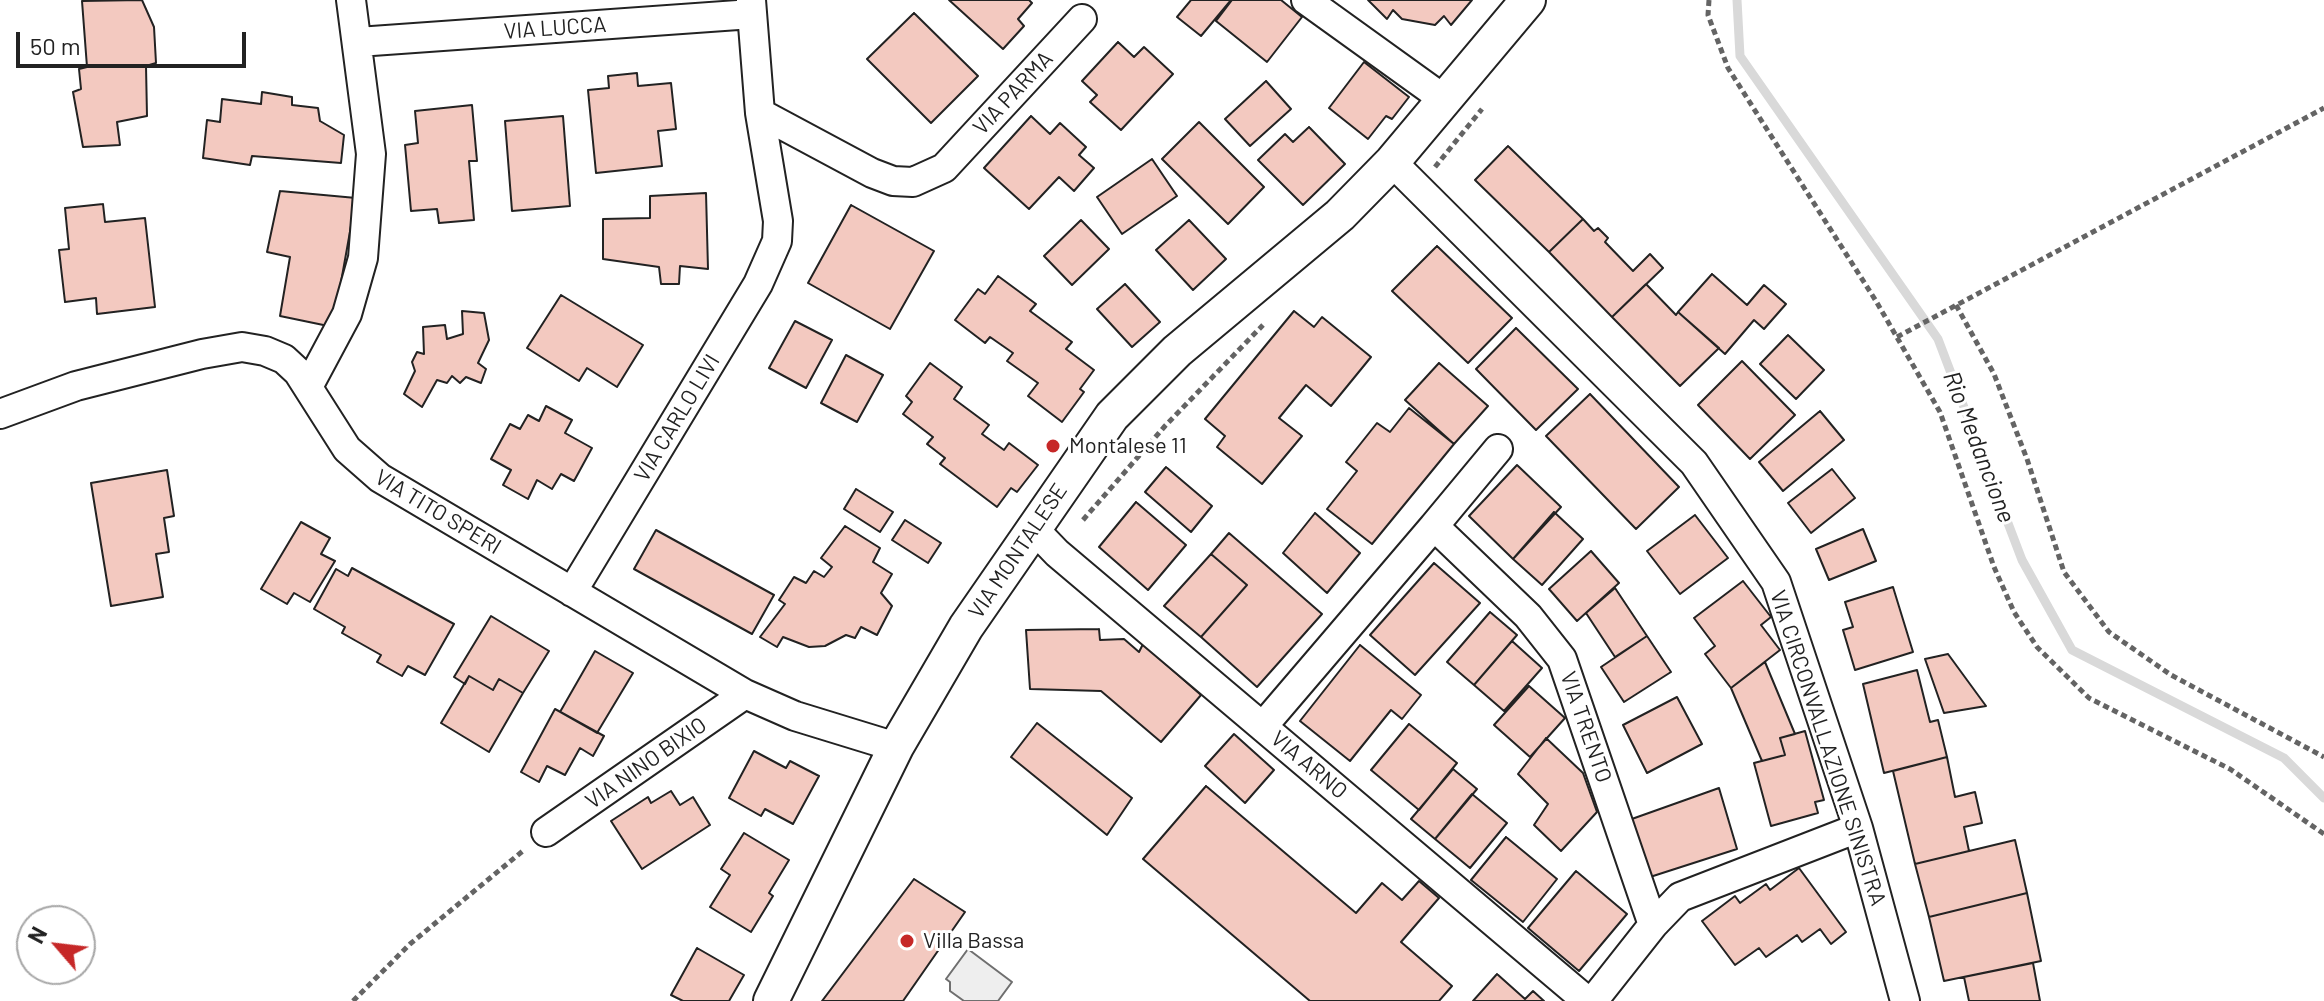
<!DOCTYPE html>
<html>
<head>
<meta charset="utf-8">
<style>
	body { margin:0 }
	#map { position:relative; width:2324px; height:1001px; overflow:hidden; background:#fff; font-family:Barlow,sans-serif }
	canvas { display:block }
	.north { position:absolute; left:16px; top:905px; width:80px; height:80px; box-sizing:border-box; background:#fff; border:2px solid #a7a7a7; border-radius:50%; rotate:298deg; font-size:22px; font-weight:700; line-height:32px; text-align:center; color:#222 }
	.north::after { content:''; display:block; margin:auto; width:28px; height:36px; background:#c62828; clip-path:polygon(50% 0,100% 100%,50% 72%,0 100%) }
	.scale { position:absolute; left:16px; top:32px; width:230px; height:36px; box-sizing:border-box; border:4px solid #222; border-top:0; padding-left:10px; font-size:24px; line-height:28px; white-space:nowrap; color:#222; -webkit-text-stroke:6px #fff; paint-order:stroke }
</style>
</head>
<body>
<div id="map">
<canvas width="2324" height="1001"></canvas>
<div class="north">N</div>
<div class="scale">50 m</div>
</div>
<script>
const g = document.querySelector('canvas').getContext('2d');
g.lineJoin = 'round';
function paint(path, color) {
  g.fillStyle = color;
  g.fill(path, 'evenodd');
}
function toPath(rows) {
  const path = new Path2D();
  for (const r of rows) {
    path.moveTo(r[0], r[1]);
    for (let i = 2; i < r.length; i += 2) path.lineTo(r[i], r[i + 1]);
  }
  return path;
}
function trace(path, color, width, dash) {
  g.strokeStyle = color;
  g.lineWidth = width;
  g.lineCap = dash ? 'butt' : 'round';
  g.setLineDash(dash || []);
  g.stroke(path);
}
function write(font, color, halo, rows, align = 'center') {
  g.font = font + ' Barlow,sans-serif';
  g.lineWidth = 6;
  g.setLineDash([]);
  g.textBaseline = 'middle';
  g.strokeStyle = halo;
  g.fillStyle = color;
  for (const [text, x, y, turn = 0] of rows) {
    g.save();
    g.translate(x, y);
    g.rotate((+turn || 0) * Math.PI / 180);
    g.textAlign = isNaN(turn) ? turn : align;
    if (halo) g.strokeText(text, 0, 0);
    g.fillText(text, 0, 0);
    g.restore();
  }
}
const green = toPath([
	[968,949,1012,982,998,1001,964,1001,950,991,950,982,946,979,968,949]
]);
paint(green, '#eee');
trace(green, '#6f6f6f', 2);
trace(toPath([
	[1737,0,1740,56,1938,339,2022,560,2072,650,2284,758,2324,798]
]), '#d9d9d9', 9);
const building = toPath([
	[142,0,154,27,156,63,146,66,147,116,117,122,120,145,83,147,73,92,81,89,79,69,87,67,82,1,142,0],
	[949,0,1029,0,1032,3,1018,19,1024,26,1003,49,949,0],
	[1191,0,1231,0,1201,36,1177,17,1191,0],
	[1232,0,1281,0,1302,17,1267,62,1216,21,1232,0],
	[1368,0,1472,0,1451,25,1444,16,1435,25,1402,19,1393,10,1387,19,1368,0],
	[914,13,978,76,931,123,867,59,914,13],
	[1118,42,1134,57,1144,47,1173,74,1121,130,1090,102,1097,95,1082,81,1118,42],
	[1364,62,1409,97,1392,119,1386,116,1368,139,1329,108,1364,62],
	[637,73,638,86,671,83,676,129,658,131,662,166,596,173,588,90,609,88,608,76,637,73],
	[1266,81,1291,109,1250,146,1225,119,1266,81],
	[262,92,292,97,292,105,318,108,320,121,344,135,341,163,252,156,250,165,203,158,207,120,220,122,222,99,261,104,262,92],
	[472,105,477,161,469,161,474,220,439,223,437,209,411,211,405,145,418,143,415,111,472,105],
	[563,116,570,206,512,211,505,121,563,116],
	[1031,116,1050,134,1060,123,1086,147,1079,155,1094,168,1074,191,1059,177,1029,209,984,168,1031,116],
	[1199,122,1264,187,1228,224,1162,159,1199,122],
	[1309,127,1345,164,1303,205,1258,160,1285,134,1293,142,1309,127],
	[1508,146,1583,219,1549,252,1475,180,1508,146],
	[1152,159,1177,196,1122,234,1097,197,1152,159],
	[280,191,356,198,333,327,280,316,290,257,267,252,280,191],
	[706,193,708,269,680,266,679,284,661,284,659,267,603,259,603,219,650,218,650,196,706,193],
	[103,204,105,222,145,218,155,307,97,314,96,298,65,302,59,250,69,249,65,208,103,204],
	[851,205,934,251,890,329,808,283,851,205],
	[1583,219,1594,231,1598,228,1608,238,1605,242,1633,271,1650,254,1663,268,1612,317,1549,252,1583,219],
	[1081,220,1109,249,1072,285,1044,256,1081,220],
	[1189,220,1226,259,1193,290,1156,250,1189,220],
	[1437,246,1512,318,1468,363,1392,291,1437,246],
	[1712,274,1747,305,1764,285,1786,304,1764,329,1754,320,1725,354,1678,312,1712,274],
	[998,276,1036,304,1030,311,1072,342,1066,349,1094,370,1080,389,1084,392,1062,422,1028,396,1038,383,1007,361,1013,353,990,337,985,343,955,320,978,289,985,294,998,276],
	[1125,284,1160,322,1132,347,1097,309,1125,284],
	[1646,284,1676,315,1678,312,1719,348,1680,386,1612,317,1646,284],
	[561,295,643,345,617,387,587,368,579,381,527,348,561,295],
	[462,311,484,313,489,340,478,363,486,369,481,383,466,377,460,383,452,376,447,383,437,380,422,407,404,394,415,371,412,362,417,352,424,354,423,327,445,325,447,339,463,334,462,311],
	[1294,311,1314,327,1322,317,1371,357,1331,406,1306,385,1279,418,1302,436,1262,484,1217,447,1225,436,1205,419,1294,311],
	[795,321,832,340,806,388,769,368,795,321],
	[1516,328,1578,389,1536,430,1476,369,1516,328],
	[1788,335,1824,370,1796,399,1760,364,1788,335],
	[846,355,883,375,857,422,821,403,846,355],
	[1742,361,1795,415,1750,459,1698,405,1742,361],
	[930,363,962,387,954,399,989,425,982,434,1004,450,1009,443,1038,465,1017,492,1011,488,997,507,940,464,945,458,927,444,933,437,903,414,912,402,906,396,930,363],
	[1439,363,1488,406,1454,444,1405,400,1439,363],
	[1590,394,1679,487,1636,529,1546,436,1590,394],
	[546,406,572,420,565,433,592,448,574,481,561,474,552,489,537,480,528,499,503,485,511,470,491,459,510,424,520,429,528,415,539,421,546,406],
	[1409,408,1454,444,1372,544,1327,509,1357,471,1346,462,1377,423,1390,432,1409,408],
	[1820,411,1844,440,1783,491,1759,462,1820,411],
	[1517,465,1561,507,1513,559,1469,516,1517,465],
	[1166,467,1212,506,1191,532,1145,492,1166,467],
	[1832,469,1855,498,1811,533,1788,503,1832,469],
	[167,470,174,516,164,518,169,552,156,554,163,597,111,606,91,483,167,470],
	[856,489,893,512,880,532,844,509,856,489],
	[1136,502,1186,545,1148,590,1099,547,1136,502],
	[1554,512,1583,539,1542,585,1513,559,1554,512],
	[1315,513,1360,553,1327,593,1283,553,1315,513],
	[1695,515,1728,558,1680,594,1647,551,1695,515],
	[905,520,941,543,928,563,892,540,905,520],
	[301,522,330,538,321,554,335,561,310,602,294,593,287,604,261,589,301,522],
	[845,526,880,548,873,562,892,574,881,593,892,606,877,635,861,627,855,638,846,635,825,646,809,647,783,637,777,647,760,637,785,604,779,600,794,577,806,583,814,571,824,577,832,567,821,558,845,526],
	[1863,529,1876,561,1829,580,1816,549,1863,529],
	[656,530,774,595,752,634,634,569,656,530],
	[1229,533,1322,614,1257,687,1201,637,1247,585,1211,554,1229,533],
	[1591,551,1619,583,1577,621,1549,589,1591,551],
	[1211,554,1247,585,1201,637,1164,606,1211,554],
	[1434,563,1480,603,1415,675,1370,635,1434,563],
	[352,568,454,624,425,675,408,666,402,676,377,662,381,655,342,633,345,627,314,609,336,569,348,576,352,568],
	[1743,581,1771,617,1761,625,1780,650,1731,688,1705,654,1715,646,1694,618,1743,581],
	[1893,587,1913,652,1855,670,1843,630,1853,627,1845,602,1893,587],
	[1615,588,1647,636,1615,657,1586,613,1615,588],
	[1490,612,1517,635,1474,685,1447,662,1490,612],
	[491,616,549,651,523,693,499,679,493,690,469,676,465,684,454,677,491,616],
	[1099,629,1100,640,1124,639,1139,652,1143,644,1201,695,1161,742,1101,691,1030,689,1026,630,1099,629],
	[1647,636,1671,672,1624,702,1601,667,1647,636],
	[1512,641,1542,668,1504,711,1474,685,1512,641],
	[1360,645,1421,695,1402,719,1391,710,1350,761,1300,721,1360,645],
	[595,651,633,673,597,733,560,712,595,651],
	[1948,654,1986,706,1944,713,1925,659,1948,654],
	[1765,662,1795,734,1780,738,1785,755,1762,761,1731,688,1765,662],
	[1917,670,1930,722,1938,720,1947,757,1884,773,1863,684,1917,670],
	[469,676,493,690,499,679,523,693,489,752,441,723,469,676],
	[1529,686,1565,718,1530,757,1494,725,1529,686],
	[1677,697,1702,744,1647,773,1623,725,1677,697],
	[555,709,604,736,593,756,580,748,565,775,547,766,539,782,521,772,555,709],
	[1037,723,1132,798,1107,835,1011,757,1037,723],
	[1409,724,1457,763,1419,810,1371,770,1409,724],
	[1805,731,1824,800,1815,802,1818,813,1771,826,1754,763,1785,755,1780,738,1805,731],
	[1234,734,1274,770,1245,803,1205,766,1234,734],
	[1546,738,1583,773,1597,812,1561,851,1534,825,1548,804,1518,774,1546,738],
	[754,751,786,768,790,761,819,776,793,824,765,809,761,816,729,798,754,751],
	[1947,757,1955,797,1975,792,1982,823,1964,827,1969,851,1915,864,1893,771,1947,757],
	[1453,769,1477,789,1435,839,1411,819,1453,769],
	[1206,786,1356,913,1382,883,1402,900,1419,881,1439,898,1401,942,1452,986,1439,1001,1310,1001,1143,859,1206,786],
	[1719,788,1737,849,1650,877,1629,820,1719,788],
	[671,791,680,805,693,797,710,825,642,869,611,821,648,797,651,803,671,791],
	[1472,794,1507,823,1470,868,1435,839,1472,794],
	[744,833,789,860,769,893,773,896,751,932,710,907,730,875,721,869,744,833],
	[1506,837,1557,879,1523,922,1471,880,1506,837],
	[2015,840,2027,893,1929,917,1915,864,2015,840],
	[1799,868,1846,932,1831,944,1820,929,1802,942,1797,935,1766,957,1759,948,1735,965,1702,921,1735,896,1740,903,1766,884,1770,890,1799,868],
	[1576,871,1627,914,1579,971,1528,928,1576,871],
	[914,879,965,912,903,1001,822,1001,914,879],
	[2027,893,2041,961,1944,981,1929,917,2027,893],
	[697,948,744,975,729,1001,683,1001,671,995,697,948],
	[2033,963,2040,1001,1969,1001,1964,977,2033,963],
	[1497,974,1525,999,1533,991,1544,1001,1473,1001,1497,974]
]);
paint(building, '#f3c9c0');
trace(building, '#222', 2);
const minor = toPath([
	[1306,0,1445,100],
	[358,42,752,14],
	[760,113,872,173,893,181,913,182,944,168,1082,19],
	[1392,162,1694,463,1776,582,1858,828,1905,1001],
	[308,387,347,314,363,258,371,154,351,0],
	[0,414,76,386,202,354,242,347,265,351,284,359,298,372,347,449,380,478,745,694,795,716,896,747],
	[1434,526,1498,449],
	[1032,527,1057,553,1587,1001],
	[572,592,758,284,777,241,778,221,760,113,751,0],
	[1263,726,1434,526,1528,616,1562,659,1653,925],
	[546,832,745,694],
	[1593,1001,1653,925,1680,897,1858,828]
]);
const tertiary = toPath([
	[771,1001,896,747,966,627,1112,416,1177,351,1340,215,1392,162,1528,0]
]);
trace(minor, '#222', 32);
trace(tertiary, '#222', 38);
trace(toPath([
	[1709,0,1708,15,1728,68,1876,301,1940,412,1994,567,2014,612,2037,647,2089,698,2230,769,2324,834],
	[1435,167,1482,109],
	[1956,305,1994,374,2027,459,2064,572,2109,632,2171,675,2324,757],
	[1897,337,2324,108],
	[1083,520,1165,426,1263,325],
	[353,1001,410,944,524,850]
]), '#646464', 5, [6, 4]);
trace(minor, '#fff', 28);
trace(tertiary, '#fff', 34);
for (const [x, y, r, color] of [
	[1053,446,8,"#c62828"],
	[907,941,8,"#c62828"]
]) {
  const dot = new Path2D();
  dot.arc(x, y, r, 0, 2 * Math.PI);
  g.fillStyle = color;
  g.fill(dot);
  trace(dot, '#fff', 3);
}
write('22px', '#222', '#fff', [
	["VIA LUCCA",555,28,-4],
	["VIA PARMA",1013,93,-47],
	["VIA CARLO LIVI",677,418,-59],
	["VIA TITO SPERI",438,512,31],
	["VIA MONTALESE",1018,551,-56],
	["VIA TRENTO",1586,727,71],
	["VIA CIRCONVALLAZIONE SINISTRA",1828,748,72],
	["VIA NINO BIXIO",646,763,-35],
	["VIA ARNO",1309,765,40]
]);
write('22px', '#222', '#fff', [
	["Montalese 11",1069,446],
	["Villa Bassa",923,941]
], 'left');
write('italic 24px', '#222', '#fff', [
	["Rio Medancione",1979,447,69]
]);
</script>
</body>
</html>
